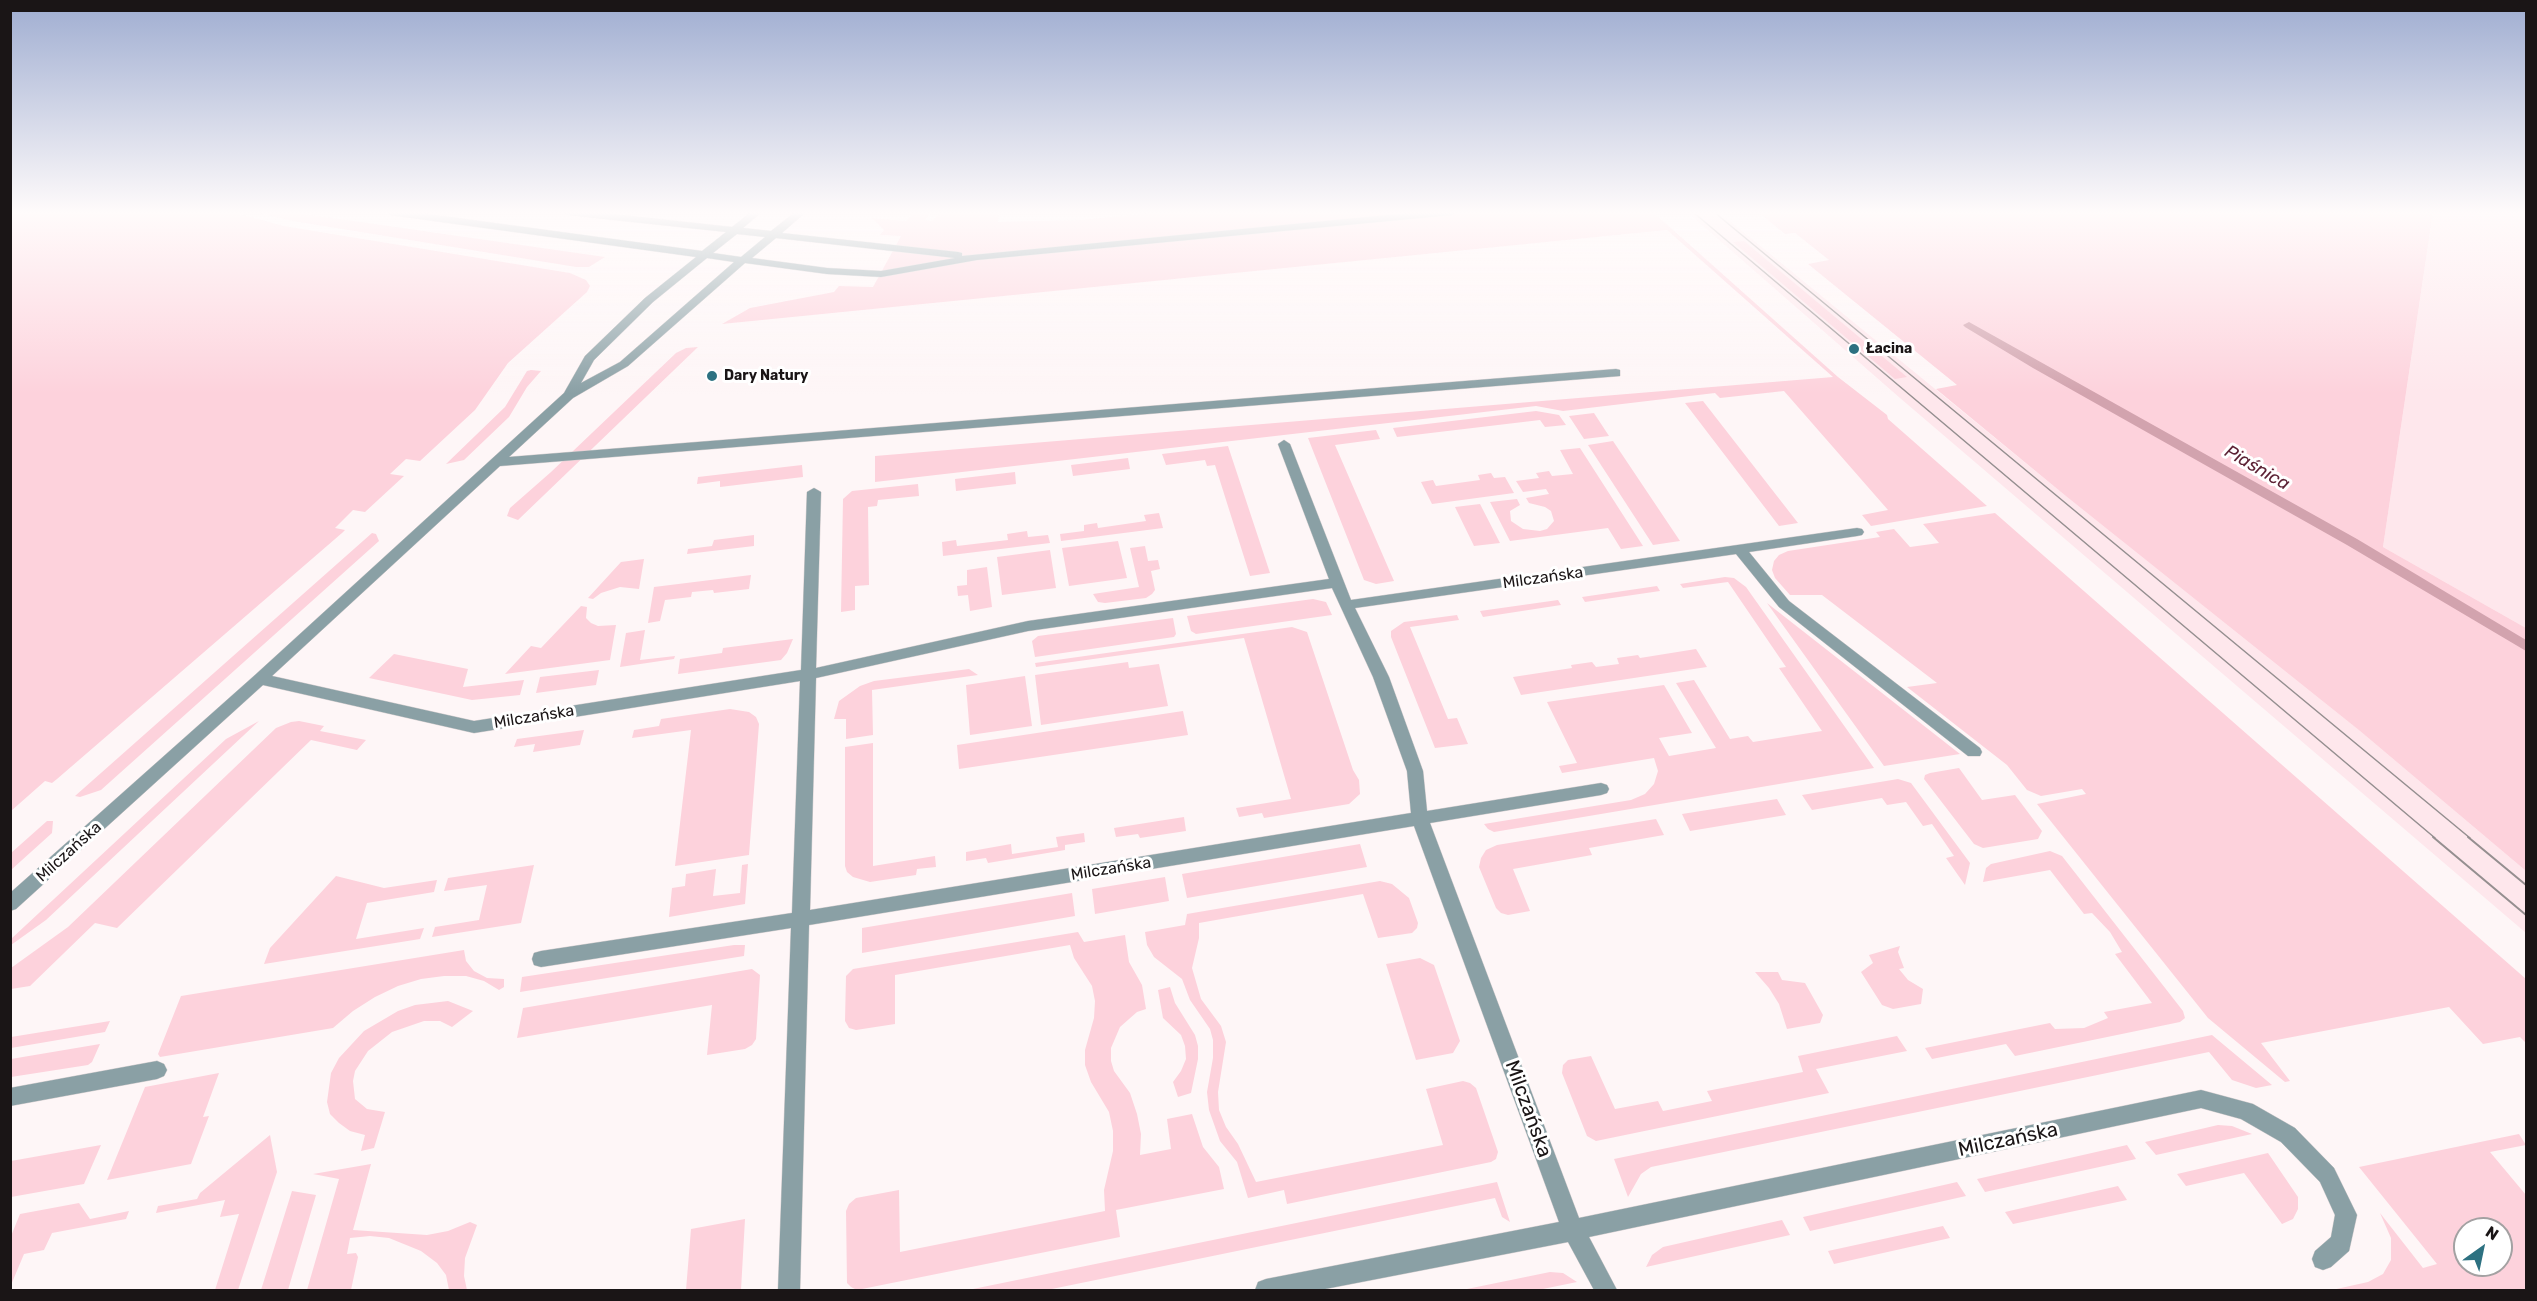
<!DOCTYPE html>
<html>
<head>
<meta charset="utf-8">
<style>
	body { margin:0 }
	#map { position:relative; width:2537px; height:1301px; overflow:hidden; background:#fef6f7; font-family:Rubik,sans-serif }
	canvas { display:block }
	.frame { position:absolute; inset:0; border:12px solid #1a1516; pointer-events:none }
	.north { position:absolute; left:2453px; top:1217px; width:60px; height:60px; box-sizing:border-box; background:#fff; border:2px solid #a3a1a2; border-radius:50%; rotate:33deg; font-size:16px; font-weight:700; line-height:24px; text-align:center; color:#1a1516 }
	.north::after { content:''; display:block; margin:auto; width:21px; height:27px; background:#2d7181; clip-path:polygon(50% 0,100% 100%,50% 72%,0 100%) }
</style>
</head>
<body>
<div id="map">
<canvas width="2537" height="1301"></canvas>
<div class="frame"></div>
<div class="north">N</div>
</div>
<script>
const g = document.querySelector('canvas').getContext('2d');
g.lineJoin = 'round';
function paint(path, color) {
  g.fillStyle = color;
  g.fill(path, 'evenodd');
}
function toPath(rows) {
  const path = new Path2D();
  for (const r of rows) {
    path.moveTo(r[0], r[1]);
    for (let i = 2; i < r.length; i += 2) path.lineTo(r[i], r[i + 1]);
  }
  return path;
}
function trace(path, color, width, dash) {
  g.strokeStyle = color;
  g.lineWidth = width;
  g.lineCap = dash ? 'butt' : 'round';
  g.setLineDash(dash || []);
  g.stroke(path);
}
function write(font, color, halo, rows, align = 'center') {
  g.font = font + ' Rubik,sans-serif';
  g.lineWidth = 6;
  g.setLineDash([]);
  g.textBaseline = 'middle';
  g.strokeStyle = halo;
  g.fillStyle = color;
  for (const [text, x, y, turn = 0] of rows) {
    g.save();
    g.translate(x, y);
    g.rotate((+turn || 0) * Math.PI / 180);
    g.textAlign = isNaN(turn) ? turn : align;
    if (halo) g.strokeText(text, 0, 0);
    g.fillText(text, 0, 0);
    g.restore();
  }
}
paint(toPath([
	[1687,212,1719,212,2067,497,2360,731,2526,871,2526,933,1900,398],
	[2433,212,2526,212,2526,628,2383,547]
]), '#fee7ec');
paint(toPath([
	[11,212,232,212,284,226,570,273,586,280,590,286,587,292,508,363,475,410,420,461,406,459,390,474,404,476,365,512,353,510,335,528,345,530,342,533,57,779,52,783,45,781,11,811],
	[255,212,291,212,605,257,589,267,576,267,293,221],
	[914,212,932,212,925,220,932,221,941,212,999,212,998,222,1081,220,1160,212,1653,212,1838,377,1887,415,1888,419,1987,506,1871,526,1862,515,1888,510,1784,391,1720,398,1715,393,1563,411,1536,406,875,482,875,456,1833,377,1667,230,722,324,750,308,834,292,839,286,873,287,901,236,880,235,884,230,872,218,906,221],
	[1758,212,2433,212,2383,547,2526,628,2526,871,2360,731,2067,497,1936,389,1957,385,1808,264,1829,260,1795,233,1785,234],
	[1744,241,1907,377,1895,379,1733,242],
	[698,347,518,520,507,516,510,508,551,472,676,353,686,348],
	[531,370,541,371,527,387,509,417,464,460,446,464,505,407,527,371],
	[1703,401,1798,523,1779,526,1685,403],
	[1536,411,1559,415,1566,425,1545,427,1540,420,1397,437,1393,428],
	[1594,413,1609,436,1584,439,1569,416],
	[1376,430,1380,439,1335,445,1394,581,1376,584,1364,580,1308,438],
	[1613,441,1680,541,1653,545,1588,445],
	[1228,446,1270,573,1250,576,1215,465,1207,466,1205,460,1166,465,1162,454],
	[1580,448,1643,546,1621,549,1608,528,1510,541,1490,502,1517,499,1520,505,1510,511,1511,521,1523,529,1540,531,1547,529,1554,521,1551,511,1545,507,1529,503,1526,498,1549,494,1546,489,1523,492,1516,481,1539,478,1536,473,1549,471,1552,476,1573,474,1560,450],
	[1128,458,1130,469,1073,476,1071,465],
	[802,465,803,477,720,487,720,481,697,484,698,477],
	[1015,472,1016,484,956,491,955,479],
	[1491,473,1494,478,1505,477,1514,493,1432,504,1421,482,1433,480,1436,486,1480,480,1478,475],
	[918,484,919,496,878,500,877,506,868,507,869,585,855,586,855,610,841,612,843,499,852,491],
	[1480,504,1500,543,1474,546,1455,507],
	[1159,513,1163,528,1061,541,1060,534,1084,531,1084,525,1097,523,1098,528,1146,521,1144,515],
	[1995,513,2526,979,2526,1043,2520,1037,2483,1044,2449,1007,2261,1043,2290,1081,2285,1082,2208,1018,2037,804,2086,794,2082,789,2041,796,2027,790,2007,765,1907,687,1937,683,1822,595,1790,595,1775,578,1772,570,1774,561,1779,555,1788,551,1880,537,1876,532,1894,529,1910,547,1939,543,1923,524],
	[1027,531,1028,537,1048,535,1050,543,943,556,942,542,956,540,957,546,1008,540,1007,534],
	[372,533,376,534,379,541,101,790,80,797,75,796],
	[754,535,754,546,687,554,688,549,712,546,714,540],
	[1118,541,1127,578,1069,586,1062,548],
	[1145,546,1148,561,1158,560,1160,569,1151,571,1155,590,1152,594,1146,598,1105,603,1098,602,1093,594,1139,587,1130,548],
	[1050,550,1056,588,1002,595,997,557],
	[644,559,639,589,620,587,601,593,593,599,588,598,621,562],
	[987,567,992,607,970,611,968,595,958,596,957,586,967,585,967,570],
	[751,575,749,589,714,593,713,590,692,592,691,597,665,600,660,621,648,623,654,587],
	[1725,577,1734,578,1746,587,1874,768,1494,832,1488,829,1484,824,1631,800,1645,794,1654,784,1658,771,1654,758,1562,773,1559,766,1577,763,1547,702,1664,685,1692,733,1659,738,1669,756,1716,748,1676,683,1694,680,1730,739,1748,736,1753,742,1822,731,1779,668,1786,667,1728,582,1683,588,1680,584],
	[1657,586,1660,591,1585,602,1582,597],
	[1313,599,1326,602,1332,615,1196,634,1191,631,1187,616],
	[1558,600,1561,605,1483,617,1480,611],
	[1767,603,1960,754,1884,766],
	[581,606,587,607,586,618,591,623,598,626,616,625,610,660,505,674,531,646,541,648],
	[1457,615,1459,620,1410,627,1448,719,1457,718,1468,744,1435,748,1391,637,1391,631,1404,622],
	[1173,618,1176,634,1174,637,1035,657,1032,641,1038,636],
	[1292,627,1307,632,1353,770,1359,780,1360,794,1349,804,1264,818,1262,813,1239,817,1236,808,1291,799,1244,638,1036,667,1035,663],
	[645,630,640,660,675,656,674,659,620,667,626,633],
	[793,639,787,653,781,660,678,674,680,659,722,653,723,648],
	[1696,649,1707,667,1521,695,1513,677,1572,668,1571,665,1592,662,1596,667,1619,664,1617,658,1638,655,1640,658],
	[394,654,468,669,463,687,524,680,520,695,472,700,369,678],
	[1128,662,1129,668,1159,664,1168,706,1041,725,1035,675],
	[969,669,978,675,872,690,873,735,846,739,846,719,834,719,839,701,860,686,874,681],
	[599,670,596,685,536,693,540,677],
	[1025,676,1032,726,970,735,966,685],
	[730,709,749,712,756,717,759,724,749,855,675,866,691,730,632,738,634,730,659,726,661,719],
	[1183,711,1188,735,959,769,957,745],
	[259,721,46,920,11,945,11,939,226,739],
	[299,721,324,726,320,731,366,740,357,750,311,740,117,928,95,923,30,986,11,989,11,968,68,927,276,728,291,722],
	[584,730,580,745,533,752,535,744,514,747,517,739],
	[873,743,873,866,935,856,936,867,917,869,916,875,870,882,853,877,847,872,845,866,845,747],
	[1959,768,1982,800,2015,795,2042,831,2038,839,1983,848,1974,844,1924,779,1925,775,1930,773],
	[1898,779,1911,783,1970,863,1965,885,1946,858,1954,856,1932,824,1923,826,1906,802,1887,805,1882,798,1812,810,1802,795],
	[1777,799,1786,815,1690,831,1682,814],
	[1184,817,1186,831,1140,838,1138,834,1116,837,1114,828],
	[1656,819,1664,835,1589,848,1592,855,1513,869,1530,911,1508,915,1501,913,1496,908,1479,867,1481,858,1486,850,1497,845],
	[47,821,53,821,52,833,11,870,11,853],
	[1084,833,1085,842,1065,845,1065,850,988,863,986,858,966,861,966,852,1011,844,1012,854,1058,847,1056,837],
	[1360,844,1367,867,1187,898,1182,874],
	[2050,851,2062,856,2183,1011,2185,1018,2180,1022,2015,1056,2006,1044,1932,1059,1925,1048,2050,1023,2055,1029,2084,1028,2108,1018,2104,1012,2152,1003,2115,954,2122,952,2110,932,2092,913,2084,914,2050,870,1983,882,1986,868,1991,864],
	[748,864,745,904,669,917,672,888,685,886,686,874,716,869,713,896,740,893,742,865],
	[534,865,521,923,432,937,435,927,479,920,487,885,444,891,448,878],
	[336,876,384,888,437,880,434,892,367,903,356,939,424,928,420,939,264,964,270,948],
	[1165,877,1169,901,1095,914,1092,889],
	[1380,881,1392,884,1409,898,1418,923,1417,928,1412,933,1378,938,1363,894,1199,923,1199,938,1192,968,1201,999,1221,1026,1226,1042,1218,1092,1219,1110,1226,1127,1238,1144,1256,1182,1443,1145,1426,1089,1463,1081,1470,1083,1476,1088,1498,1152,1496,1159,1491,1162,1287,1204,1284,1190,1248,1198,1237,1162,1220,1141,1209,1110,1207,1092,1213,1058,1213,1040,1210,1029,1190,1000,1182,979,1154,957,1147,945,1145,932,1185,925,1187,914],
	[1072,893,1075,916,862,953,862,928],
	[1078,932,1084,942,1125,935,1129,962,1142,985,1146,1009,1137,1012,1120,1027,1111,1048,1111,1061,1114,1071,1130,1093,1137,1114,1141,1134,1140,1155,1171,1149,1167,1119,1192,1114,1203,1147,1219,1167,1224,1189,1116,1210,1120,1237,857,1290,851,1287,847,1283,846,1211,849,1204,856,1198,899,1190,900,1252,1105,1211,1104,1190,1113,1151,1113,1131,1109,1112,1091,1082,1085,1065,1085,1050,1094,1018,1095,1001,1092,986,1074,958,1070,945,895,975,895,1024,856,1030,849,1028,845,1021,846,976,853,969],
	[734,945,745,945,744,956,520,992,522,977],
	[1900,946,1898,952,1904,968,1899,969,1908,980,1923,989,1921,1004,1893,1009,1882,1005,1861,972,1873,963,1869,955],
	[464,950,466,961,474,971,487,978,504,979,504,987,499,990,484,981,466,976,444,976,421,979,398,986,375,997,353,1011,333,1028,160,1057,158,1054,181,996],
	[1420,958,1434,965,1460,1041,1453,1053,1416,1060,1386,964],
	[752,969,760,975,756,1039,752,1045,745,1049,707,1055,712,1005,517,1038,523,1008],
	[1755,972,1778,972,1782,980,1805,983,1823,1015,1820,1023,1787,1029,1779,1004,1769,988],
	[1170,987,1175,1003,1195,1035,1198,1046,1198,1059,1191,1093,1178,1097,1173,1082,1181,1071,1186,1059,1185,1046,1181,1035,1163,1018,1158,990],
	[448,1001,473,1011,452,1027,440,1021,424,1021,392,1032,368,1051,355,1071,353,1081,355,1099,367,1109,385,1112,374,1148,361,1151,365,1135,350,1131,339,1123,330,1114,327,1102,331,1073,339,1058,364,1031,398,1011,415,1005],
	[110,1021,105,1032,11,1048,11,1037],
	[2212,1035,2272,1085,2256,1088,2232,1080,2209,1052,1651,1167,1641,1174,1628,1197,1614,1159],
	[1897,1036,1907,1051,1816,1069,1829,1093,1596,1141,1587,1136,1562,1073,1563,1065,1568,1060,1591,1056,1615,1109,1658,1101,1663,1111,1712,1101,1707,1091,1803,1072,1798,1056],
	[100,1044,92,1062,88,1065,11,1077,11,1059],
	[219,1073,203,1117,209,1116,191,1164,107,1180,145,1087],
	[2218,1125,2232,1126,2252,1134,2156,1155,2145,1142],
	[2519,1134,2526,1145,2490,1152,2526,1195,2526,1290,2332,1290,2368,1282,2383,1274,2391,1260,2391,1238,2380,1213,2423,1268,2437,1264,2359,1167],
	[2465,1229,2501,1229,2501,1265,2465,1265],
	[270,1135,277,1172,238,1290,215,1290,239,1214,220,1217,225,1200,156,1213,158,1206,197,1199,200,1193],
	[101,1145,84,1184,11,1197,11,1161],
	[2127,1145,2136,1159,1985,1192,1977,1179],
	[2268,1153,2298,1197,2298,1209,2293,1219,2282,1224,2244,1173,2186,1186,2177,1174],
	[371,1164,353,1230,427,1235,448,1231,470,1222,477,1225,465,1258,464,1276,467,1290,449,1290,446,1275,437,1263,421,1251,389,1238,370,1236,350,1238,347,1254,356,1253,358,1257,351,1290,307,1290,339,1179,313,1174],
	[1497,1182,1510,1222,1502,1217,1495,1198,1047,1290,968,1290],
	[1957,1182,1966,1196,1810,1231,1803,1217],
	[2118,1186,2127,1200,2013,1224,2005,1212],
	[292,1191,316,1195,288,1290,261,1290],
	[79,1203,90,1219,129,1211,126,1219,52,1233,44,1250,24,1254,11,1285,11,1236,20,1214],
	[745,1219,741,1290,686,1290,691,1229],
	[1782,1220,1790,1235,1646,1267,1652,1255,1663,1247],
	[1943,1226,1950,1238,1834,1264,1828,1251],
	[1550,1272,1563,1273,1577,1282,1538,1290,1462,1290]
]), '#fdd2dc');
paint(toPath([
	[1969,322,2357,539,2526,640,2526,651,2347,545,2033,368,1965,327,1963,325,1969,322]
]), '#d2a3ae');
const minor = toPath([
	[385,212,413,212,702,251,726,232,567,215,562,212,595,212,732,227,751,212,762,212,743,228,771,231,795,212,806,212,782,233,958,252,962,253,962,256,1419,212,1457,212,1452,215,977,260,881,277,827,274,745,263,628,366,573,398,509,457,1616,369,1620,370,1620,376,500,466,272,676,474,721,801,670,807,492,814,488,821,492,816,668,1028,621,1329,579,1278,444,1284,440,1290,444,1351,600,1857,528,1862,529,1864,532,1862,535,1857,536,1749,552,1789,601,1980,748,1982,752,1980,756,1968,756,1779,607,1736,554,1355,608,1389,677,1423,771,1427,811,1601,783,1607,785,1609,789,1607,793,1601,795,1430,823,1579,1218,2201,1090,2253,1104,2295,1128,2334,1168,2357,1215,2349,1251,2331,1267,2323,1270,2315,1267,2312,1259,2315,1251,2331,1237,2335,1215,2320,1182,2281,1142,2241,1119,2201,1108,1589,1237,1617,1290,1594,1290,1568,1242,1320,1290,1255,1290,1258,1282,1266,1279,1559,1222,1414,826,809,925,800,1290,778,1290,791,928,541,967,534,965,532,959,534,953,541,951,792,913,800,681,474,733,263,685,16,909,10,911,10,893,255,675,564,393,585,356,645,298,696,257,390,215,385,212],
	[737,234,765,237,741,257,713,253,737,234],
	[776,238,955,258,881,271,827,268,752,258,776,238],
	[707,258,734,262,620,362,581,383,594,360,653,302,707,258],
	[1332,588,1373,677,1407,771,1411,813,810,910,816,678,1028,631,1332,588],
	[157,1061,164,1064,167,1070,164,1076,157,1079,10,1106,10,1088,157,1061]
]);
trace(minor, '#dad2d3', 1);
paint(minor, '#8aa0a5');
trace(toPath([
	[1693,212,2435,838],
	[1714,212,2470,838]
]), '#958f90', 1.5);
trace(toPath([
	[2433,837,2526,915],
	[2468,837,2526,885]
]), '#958f90', 2);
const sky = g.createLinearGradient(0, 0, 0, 394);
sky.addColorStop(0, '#9fadd1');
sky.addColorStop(0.54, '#fffbfb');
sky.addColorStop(1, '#fffbfb00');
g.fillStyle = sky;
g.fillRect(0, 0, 2537, 394);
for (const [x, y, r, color] of [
	[1854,349,6,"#2d7181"],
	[712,376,6,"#2d7181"]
]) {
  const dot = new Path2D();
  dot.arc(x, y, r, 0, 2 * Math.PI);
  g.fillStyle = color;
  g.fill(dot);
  trace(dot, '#fff', 2);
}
write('bold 14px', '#1a1516', '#fff', [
	["Łacina",1866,349],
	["Dary Natury",724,376]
], 'left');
write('16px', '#1a1516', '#fff', [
	["Milczańska",1543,578,-8],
	["Milczańska",534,717,-9],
	["Milczańska",69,852,-42],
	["Milczańska",1111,869,-9]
]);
write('italic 18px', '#5d2336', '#fff', [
	["Piaśnica",2257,468,30]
]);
write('20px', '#1a1516', '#fff', [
	["Milczańska",1528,1109,70],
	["Milczańska",2008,1140,-12]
]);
</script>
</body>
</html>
